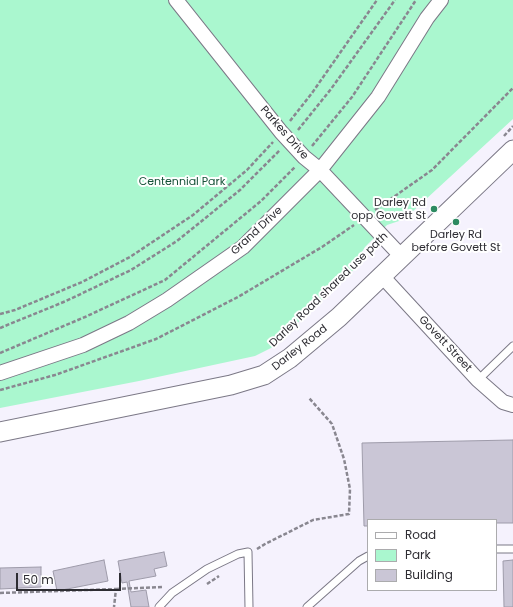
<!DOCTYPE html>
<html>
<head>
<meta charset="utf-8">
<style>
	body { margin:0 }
	#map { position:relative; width:513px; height:607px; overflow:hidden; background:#f5f2fd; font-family:Poppins,sans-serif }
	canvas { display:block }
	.legend { position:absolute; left:367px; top:519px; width:130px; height:72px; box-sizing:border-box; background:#fff; border:1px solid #ababad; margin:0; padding:5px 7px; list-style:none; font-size:12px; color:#2d2c32 }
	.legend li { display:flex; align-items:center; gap:8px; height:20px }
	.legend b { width:20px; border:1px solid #ababad }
	.scale { position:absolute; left:16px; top:573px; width:105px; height:18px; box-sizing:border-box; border:2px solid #2d2c32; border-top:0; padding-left:5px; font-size:12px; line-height:14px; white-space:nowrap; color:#2d2c32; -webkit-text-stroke:3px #fff; paint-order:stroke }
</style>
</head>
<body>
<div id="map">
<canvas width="513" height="607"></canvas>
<ul class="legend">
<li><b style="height:5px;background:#fff"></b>Road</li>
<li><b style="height:11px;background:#aaf7cf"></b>Park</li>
<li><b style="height:11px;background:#cac6d6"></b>Building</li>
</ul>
<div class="scale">50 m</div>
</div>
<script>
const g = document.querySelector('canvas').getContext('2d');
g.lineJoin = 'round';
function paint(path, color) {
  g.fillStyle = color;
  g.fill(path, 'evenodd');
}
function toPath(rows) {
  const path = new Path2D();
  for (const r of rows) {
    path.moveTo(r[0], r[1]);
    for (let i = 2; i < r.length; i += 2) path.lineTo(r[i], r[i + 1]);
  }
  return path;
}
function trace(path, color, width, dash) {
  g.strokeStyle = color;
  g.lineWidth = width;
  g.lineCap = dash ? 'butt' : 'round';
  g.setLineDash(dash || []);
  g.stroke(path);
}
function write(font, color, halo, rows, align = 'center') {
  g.font = font + ' Poppins,sans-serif';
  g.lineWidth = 4;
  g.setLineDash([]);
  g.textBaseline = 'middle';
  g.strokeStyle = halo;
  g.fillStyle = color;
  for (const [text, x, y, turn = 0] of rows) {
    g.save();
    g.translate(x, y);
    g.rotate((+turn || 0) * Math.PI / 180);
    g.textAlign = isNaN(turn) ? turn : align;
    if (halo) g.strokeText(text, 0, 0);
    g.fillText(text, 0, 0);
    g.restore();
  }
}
paint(toPath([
	[0,0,513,0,513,119,412,212,402,220,387,225,365,247,360,255,360,264,271,348,255,356,139,381,0,408]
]), '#aaf7cf');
const building = toPath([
	[513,440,513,523,496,523,496,520,368,520,368,526,364,526,362,443,513,440],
	[164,552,167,566,154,569,156,576,129,581,131,592,146,590,149,607,131,607,127,582,122,583,118,561,164,552],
	[104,560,108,581,57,591,53,571,104,560],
	[513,560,513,607,504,607,503,561,513,560],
	[41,567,41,587,0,589,0,568,41,567]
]);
paint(building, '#cac6d6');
trace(building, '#9e9baa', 1);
const service = toPath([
	[478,380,513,346],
	[496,549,513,549],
	[159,607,172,593,207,569,238,554,248,552,249,607],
	[307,607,359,561,368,556]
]);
const minor = toPath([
	[176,0,281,132,304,157,320,170,402,257],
	[382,276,478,380,503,402,513,405],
	[0,373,83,345,129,323,167,300,243,247,320,170,378,97,427,18,441,0]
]);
const secondary = toPath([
	[0,432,231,385,264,375,290,358,339,317,513,150]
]);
trace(service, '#7b7886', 9);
trace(minor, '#7b7886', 16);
trace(secondary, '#7b7886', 21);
trace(toPath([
	[290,121,312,93,377,0],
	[298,130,331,89,395,0],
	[504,136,513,126],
	[312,146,352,97,416,0],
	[375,210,432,170,513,88],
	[0,314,15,310,82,282,130,257,193,215,247,170,273,142],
	[0,328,66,301,131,270,177,241,240,190,280,150],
	[0,353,85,317,165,280,261,201,295,167],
	[0,390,55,375,156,339,238,297,322,247,354,225],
	[257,549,265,544,313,520,349,514,350,489,344,459,332,424,309,398],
	[207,584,219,576],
	[116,589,162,587,163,588],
	[0,593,116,589,114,607]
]), '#898790', 2.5, [4, 2]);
trace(service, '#fff', 7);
trace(minor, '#fff', 14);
trace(secondary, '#fff', 19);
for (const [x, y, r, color] of [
	[434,209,4,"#2c8a61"],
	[456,222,4,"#2c8a61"]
]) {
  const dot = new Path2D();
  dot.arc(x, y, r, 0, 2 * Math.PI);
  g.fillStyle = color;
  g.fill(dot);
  trace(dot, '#fff', 1.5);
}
write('11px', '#2d2c32', '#fff', [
	["Parkes Drive",284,133,49],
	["Grand Drive",257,231,-43],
	["Darley Road shared use path",329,290,-44],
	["Govett Street",445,344,47],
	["Darley Road",300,348,-38]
]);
write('11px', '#145137', '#fff', [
	["Centennial Park",182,182]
]);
write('11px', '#2d2c32', '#fff', [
	["Darley Rd",426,203],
	["opp Govett St",426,216],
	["Darley Rd",456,235,"center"],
	["before Govett St",456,248,"center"]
], 'right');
</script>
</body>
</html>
